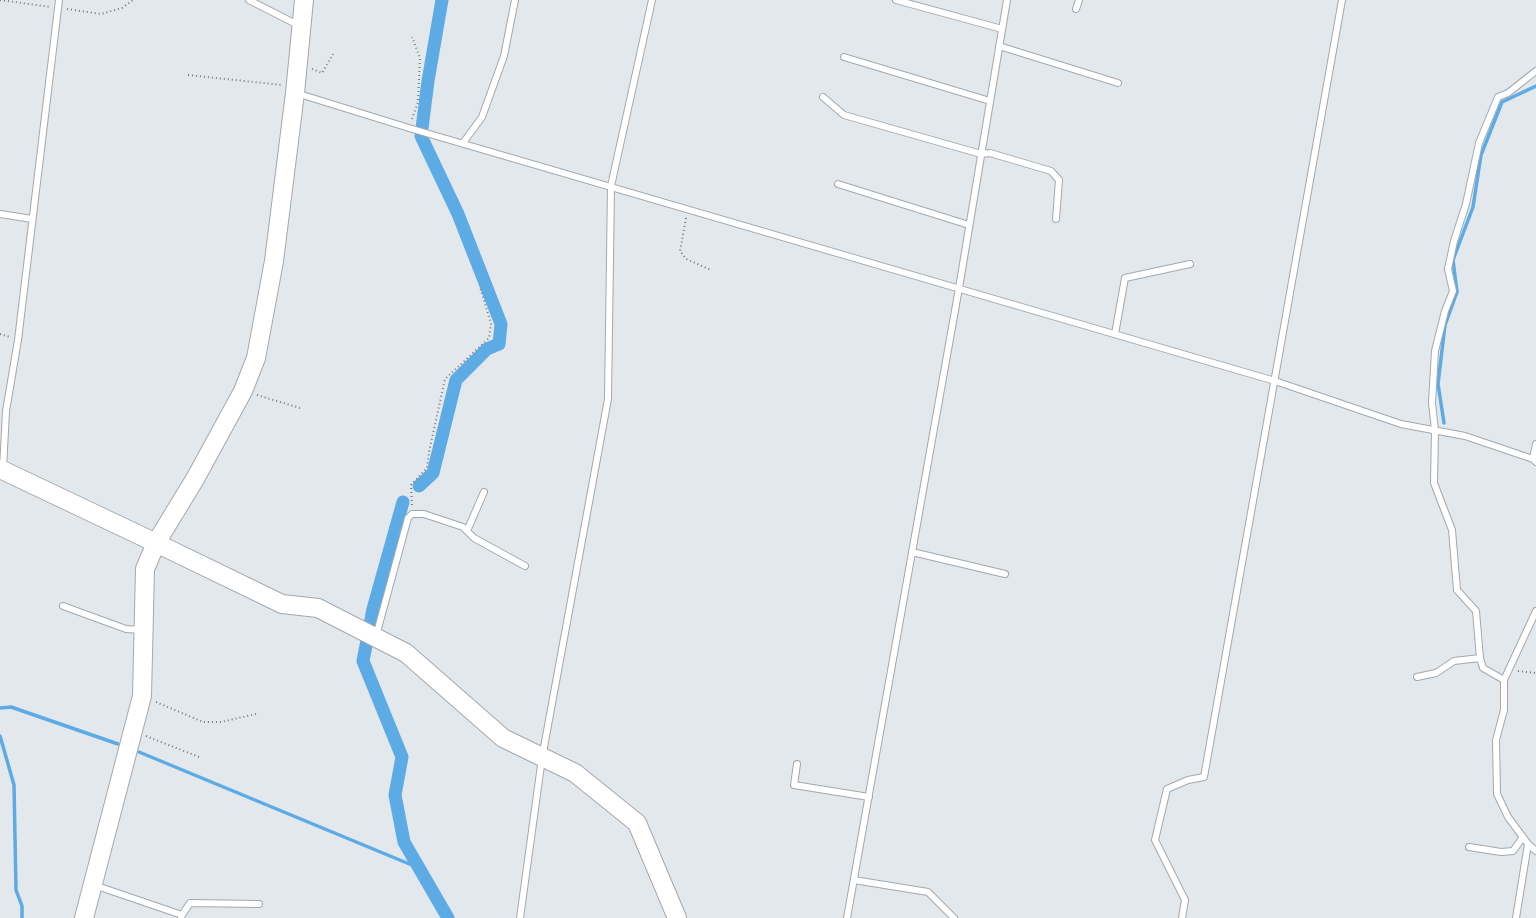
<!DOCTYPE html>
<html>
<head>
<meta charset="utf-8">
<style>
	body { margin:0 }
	canvas { display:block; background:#e3e8ed }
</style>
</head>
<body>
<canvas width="1536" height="918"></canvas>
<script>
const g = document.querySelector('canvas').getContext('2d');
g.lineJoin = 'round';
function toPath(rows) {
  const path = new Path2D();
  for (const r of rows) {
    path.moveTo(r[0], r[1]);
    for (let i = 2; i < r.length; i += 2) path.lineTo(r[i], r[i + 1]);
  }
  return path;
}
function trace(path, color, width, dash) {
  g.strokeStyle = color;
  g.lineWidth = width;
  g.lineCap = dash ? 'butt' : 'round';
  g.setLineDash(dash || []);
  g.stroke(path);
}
trace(toPath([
	[1444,423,1438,384,1445,325,1457,292,1453,260,1473,207,1481,155,1502,102,1536,86],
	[0,708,11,707,118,744],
	[0,736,14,785,16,890,22,906,22,918],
	[139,752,419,868]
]), '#5dabe5', 3.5);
trace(toPath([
	[419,486,433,473,456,380,487,349,499,344,501,324,458,214,421,136,428,81,442,0],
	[403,502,373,609,363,661,402,757,395,795,404,842,448,918]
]), '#5dabe5', 13);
const lane = toPath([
	[249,0,300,26],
	[896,0,1002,29],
	[1076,9,1079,0],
	[999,46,1118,83],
	[844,57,990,101],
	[296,93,409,128,1275,381,1401,424,1465,436,1533,459,1536,462],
	[823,97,844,115,981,154,990,153,1051,171,1059,180,1056,219],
	[463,143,482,117,504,56,515,0],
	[838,184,969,225],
	[0,214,32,219],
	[1115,334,1125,278,1190,264],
	[1533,459,1536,444],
	[3,469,6,411,18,340,59,0],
	[467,531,484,492],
	[912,552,1005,574],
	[63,606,126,629,141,630],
	[1536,611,1504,680,1504,710,1496,740,1497,794,1508,817,1528,844,1536,851],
	[376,636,408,518,412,514,424,514,463,527,474,538,525,566],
	[1417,677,1436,673,1454,661,1480,658],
	[1504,680,1483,668,1480,658,1476,611,1457,590,1452,530,1434,483,1435,430,1432,403,1435,351,1445,311,1453,291,1448,269,1454,241,1466,204,1479,143,1498,97,1508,93,1536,71],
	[797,764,794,785,869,797],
	[1469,847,1501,852,1513,851,1523,837],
	[854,880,928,892,954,918],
	[94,885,182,915,181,918],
	[182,915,190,903,259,904],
	[520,918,542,758,608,399,611,186,652,0],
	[847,918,959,288,1007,0],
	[1182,918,1185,900,1155,840,1167,789,1188,780,1204,777,1342,0],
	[1516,918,1528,844]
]);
const secondary = toPath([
	[0,469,156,543,282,604,318,608,406,653,503,738,575,773,637,823,677,918],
	[84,918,142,696,145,569,156,543,195,479,243,391,256,358,274,261,295,93,304,0]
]);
trace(lane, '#a4a8ad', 8);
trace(secondary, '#a4a8ad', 20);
trace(toPath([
	[0,0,51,7],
	[67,9,101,14,122,8,133,0],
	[312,69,322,73,333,54],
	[188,75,282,85],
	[412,119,418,102,420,58,412,37],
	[686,218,680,251,686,259,711,270],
	[0,334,10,337],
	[257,395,300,408],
	[412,505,411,485,427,468,429,452,445,379,489,338,491,324,480,287],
	[1518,671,1536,673],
	[156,702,203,722,221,722,256,714],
	[146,736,199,757]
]), '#75787b', 2, [1, 3]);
trace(lane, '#fff', 6);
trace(secondary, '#fff', 18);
</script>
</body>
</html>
